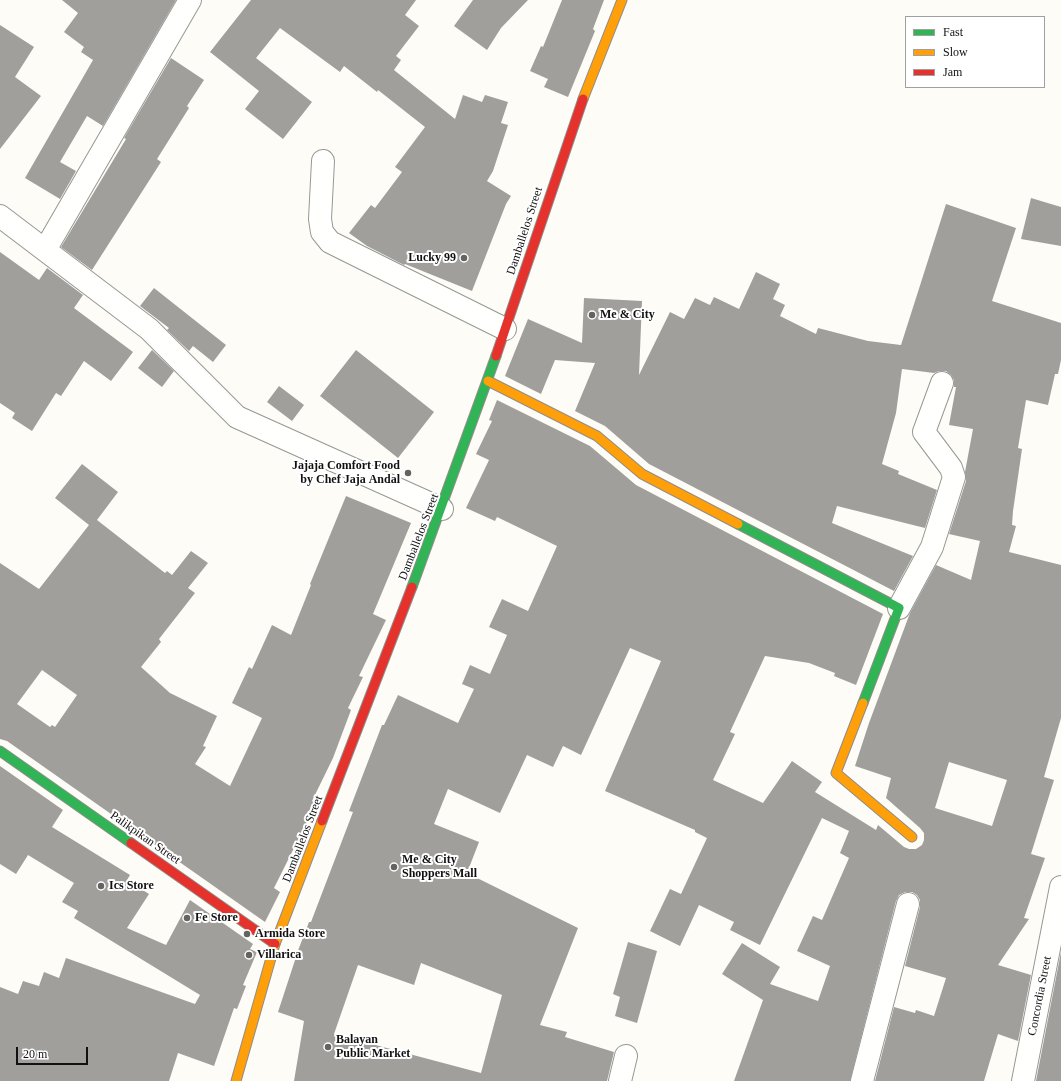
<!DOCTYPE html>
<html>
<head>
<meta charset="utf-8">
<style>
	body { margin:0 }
	#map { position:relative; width:1061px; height:1081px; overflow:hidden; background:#fdfcf7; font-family:Georgia,serif }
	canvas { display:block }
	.legend { position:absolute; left:905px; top:16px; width:140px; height:72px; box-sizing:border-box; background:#fff; border:1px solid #a0a0a0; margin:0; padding:5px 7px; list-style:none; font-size:12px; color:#111 }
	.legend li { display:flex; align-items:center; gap:8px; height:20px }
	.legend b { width:20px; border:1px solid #a0a0a0 }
	.scale { position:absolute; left:16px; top:1047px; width:72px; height:18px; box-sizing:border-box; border:2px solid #111; border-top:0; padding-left:5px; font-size:12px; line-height:14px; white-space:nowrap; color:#111; -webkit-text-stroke:3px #fff; paint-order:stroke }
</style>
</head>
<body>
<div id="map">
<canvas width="1061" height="1081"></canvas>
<ul class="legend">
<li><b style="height:5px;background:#30b455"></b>Fast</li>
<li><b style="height:5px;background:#ff9f0a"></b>Slow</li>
<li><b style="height:5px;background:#e5322d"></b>Jam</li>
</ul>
<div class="scale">20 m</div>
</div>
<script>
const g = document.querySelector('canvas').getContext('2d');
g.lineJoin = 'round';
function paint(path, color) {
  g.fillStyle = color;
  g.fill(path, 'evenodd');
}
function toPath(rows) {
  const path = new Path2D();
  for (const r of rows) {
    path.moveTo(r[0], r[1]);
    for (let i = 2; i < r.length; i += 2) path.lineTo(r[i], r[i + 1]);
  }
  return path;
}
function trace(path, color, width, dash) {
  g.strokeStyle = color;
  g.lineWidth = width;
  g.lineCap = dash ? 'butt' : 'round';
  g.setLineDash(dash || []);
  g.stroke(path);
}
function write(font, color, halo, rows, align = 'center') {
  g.font = font + ' Georgia,serif';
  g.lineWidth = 4;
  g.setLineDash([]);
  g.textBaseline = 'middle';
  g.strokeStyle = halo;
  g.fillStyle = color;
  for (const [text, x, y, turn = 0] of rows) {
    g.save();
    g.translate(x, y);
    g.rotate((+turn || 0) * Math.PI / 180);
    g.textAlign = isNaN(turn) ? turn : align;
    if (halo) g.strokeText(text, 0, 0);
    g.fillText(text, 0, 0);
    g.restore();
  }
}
paint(toPath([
	[62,0,176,0,103,126,87,116,60,162,76,171,60,199,25,178,93,60,81,52,84,47,64,32,78,13],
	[251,0,416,0,405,15,419,26,396,56,401,60,394,70,455,119,463,95,482,102,485,95,508,102,501,123,508,125,493,171,487,181,511,196,506,204,472,291,405,264,404,265,367,246,349,233,371,205,375,208,402,172,395,167,425,127,378,90,377,92,344,66,340,72,280,28,256,58,312,102,283,139,245,109,259,91,210,52],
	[473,0,528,0,501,28,487,50,454,26],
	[562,0,604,0,593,29,595,31,568,97,544,87,548,79,530,71,541,46,543,47],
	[0,25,34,47,15,77,41,96,0,149],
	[171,58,204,80,187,106,189,108,157,159,161,162,92,270,61,247,126,139,124,138],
	[1031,198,1061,207,1061,246,1021,239],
	[946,204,1016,228,992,301,1061,323,1061,360,1058,374,1055,374,1048,405,1026,400,1018,448,1022,449,1013,511,1012,525,1016,526,1009,552,1061,565,1061,718,1044,777,1054,780,1031,854,1045,858,1024,918,1029,919,998,965,1031,975,1018,1041,998,1034,984,1081,875,1081,894,1007,915,1013,916,1010,934,1016,946,978,905,966,920,907,920,900,917,895,912,892,905,892,899,895,896,901,850,1081,734,1081,763,1000,722,974,742,943,780,967,770,984,818,1001,830,966,797,951,813,916,822,920,849,858,840,853,849,831,822,818,760,945,730,930,734,922,699,905,680,946,650,931,670,889,681,894,707,838,695,832,695,830,605,791,661,661,630,648,581,755,563,746,553,767,527,755,500,813,448,789,434,824,479,842,467,873,578,928,540,1025,567,1032,565,1037,614,1052,607,1081,294,1081,304,1021,278,1012,299,948,309,922,311,922,353,812,349,811,382,725,384,725,398,695,458,723,474,689,462,684,470,665,490,674,507,635,489,627,502,599,528,611,557,546,497,517,495,521,466,508,489,460,476,454,492,421,489,420,497,400,590,446,636,485,883,614,856,685,834,676,835,673,809,663,765,656,730,732,735,734,713,780,763,803,792,761,822,782,815,792,876,830,878,825,904,847,909,849,916,849,922,845,924,840,924,833,920,828,886,798,891,778,855,766,869,723,910,613,936,565,971,580,980,541,949,534,966,481,965,472,973,429,949,425,956,387,954,387,954,380,951,375,946,371,939,371,934,373,902,369,896,413,882,464,899,471,898,474,937,490,925,528,837,506,832,523,913,556,894,591,649,464,605,426,575,411,595,363,555,360,541,394,505,376,528,319,582,343,584,298,642,301,639,375,670,312,684,319,695,298,710,305,714,297,739,309,756,272,780,284,773,299,785,305,780,316,816,334,818,328,868,341,901,345],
	[949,762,1007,780,992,826,935,808],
	[421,963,502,995,481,1073,334,1034,358,965,414,985],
	[0,252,39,280,47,268,83,295,74,308,133,352,111,381,84,361,61,396,56,393,32,431,12,418,15,413,0,403],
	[154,288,226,345,213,362,193,346,189,351,167,330,169,328,140,306],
	[152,350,174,371,162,387,138,368],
	[356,350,434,412,398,458,320,396],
	[279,386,304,405,292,421,267,402],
	[82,464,118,492,97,520,165,573,167,571,172,575,191,551,208,563,188,588,195,593,159,639,161,642,141,667,170,693,217,716,203,746,206,747,195,764,230,786,262,718,232,703,249,667,252,669,272,625,291,635,311,585,310,584,346,496,411,523,373,614,386,620,359,676,363,677,348,708,351,710,333,758,312,801,316,803,312,812,274,888,280,892,265,922,7,741,0,739,0,563,39,589,89,525,55,498],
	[42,670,77,695,55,727,52,725,50,727,17,704],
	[0,766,63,810,52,827,130,875,127,880,149,894,127,928,166,945,190,900,253,944,250,949,257,952,243,985,246,986,237,1009,234,1008,214,1066,178,1053,169,1081,0,1081,0,987,18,994,23,981,39,986,44,972,59,978,66,958,195,1004,200,995,74,918,78,911,62,902,74,883,28,855,16,874,0,864],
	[628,942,657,951,637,1023,615,1016,620,997,613,994],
	[1061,952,1061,1081,1036,1081]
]), '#a19f9c');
const street = toPath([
	[323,161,320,219,322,232,330,242,505,329],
	[0,216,149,329,237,417,442,509],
	[45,250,190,0],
	[899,608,932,547,954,477,951,468,924,432,942,383],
	[620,1081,626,1056],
	[862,1081,908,904],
	[1023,1081,1061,887]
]);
const fast = toPath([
	[738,524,899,608,863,703],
	[412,587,496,356],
	[0,751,131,843]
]);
const slow = toPath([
	[583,99,622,0],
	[488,381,597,436,642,474,738,524],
	[863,703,836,773,912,837],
	[236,1081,275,944,322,821]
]);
const jam = toPath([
	[496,356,583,99],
	[322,821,412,587],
	[131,843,275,944]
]);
trace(street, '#979795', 24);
trace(fast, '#8e8d8b', 11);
trace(slow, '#8e8d8b', 11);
trace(jam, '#8e8d8b', 11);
trace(street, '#fffffe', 22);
trace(fast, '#30b455', 9);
trace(slow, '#ff9f0a', 9);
trace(jam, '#e5322d', 9);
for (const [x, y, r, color] of [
	[464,258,4,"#646362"],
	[592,315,4,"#646362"],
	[408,473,4,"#646362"],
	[394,867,4,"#646362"],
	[101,886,4,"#646362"],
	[187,918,4,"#646362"],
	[247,934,4,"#646362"],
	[249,955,4,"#646362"],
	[328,1047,4,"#646362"]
]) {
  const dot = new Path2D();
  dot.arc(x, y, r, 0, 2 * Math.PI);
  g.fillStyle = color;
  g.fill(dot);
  trace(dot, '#fff', 1.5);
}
write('12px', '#111', '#fff', [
	["Damballelos Street",525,231,-72],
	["Damballelos Street",419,537,-69],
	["Palikpikan Street",145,838,35],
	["Damballelos Street",303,839,-69],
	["Concordia Street",1040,996,-79]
]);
write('bold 12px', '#111', '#fff', [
	["Lucky 99",456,258,"right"],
	["Me & City",600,315],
	["Jajaja Comfort Food",400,466,"right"],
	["by Chef Jaja Andal",400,480,"right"],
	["Me & City",402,860],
	["Shoppers Mall",402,874],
	["Ics Store",109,886],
	["Fe Store",195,918],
	["Armida Store",255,934],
	["Villarica",257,955],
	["Balayan",336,1040],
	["Public Market",336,1054]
], 'left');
</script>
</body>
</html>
